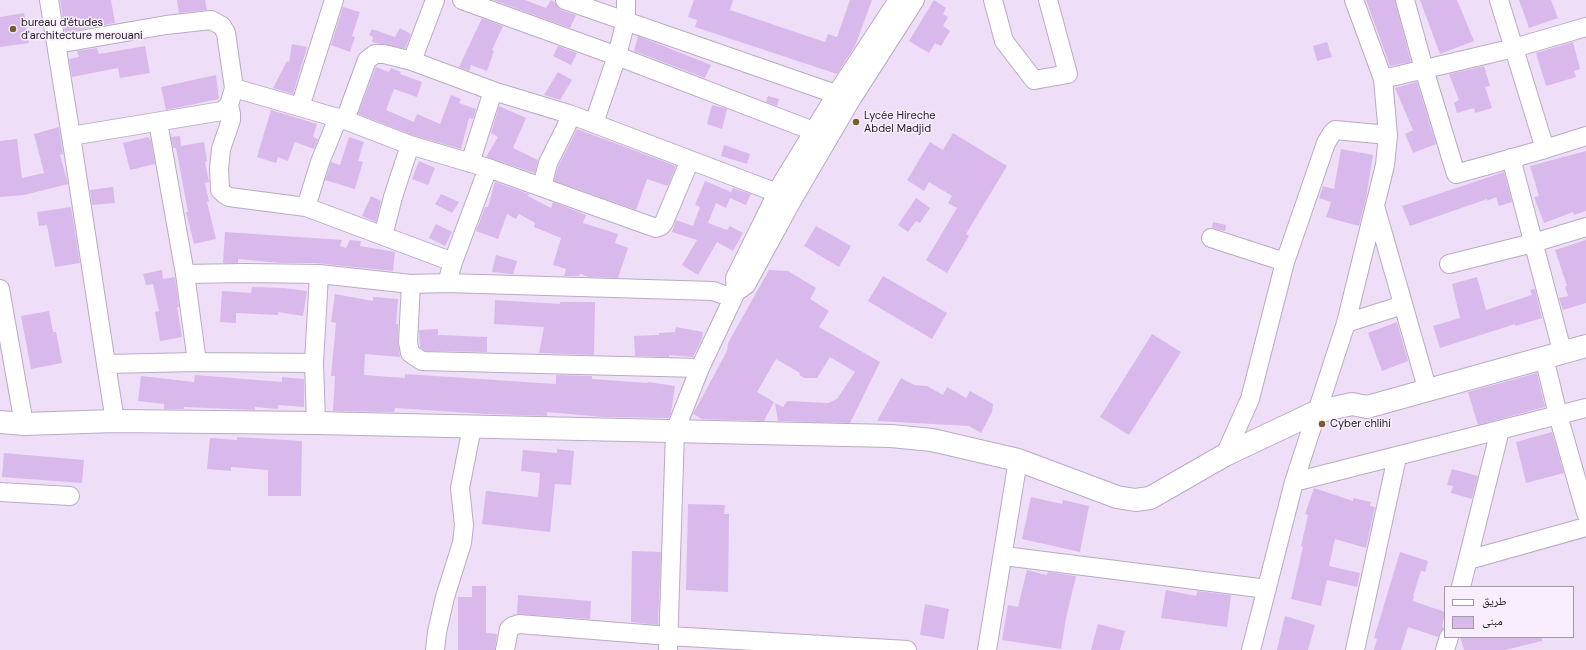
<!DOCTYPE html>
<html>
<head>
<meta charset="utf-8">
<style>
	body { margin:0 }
	#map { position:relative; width:1586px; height:650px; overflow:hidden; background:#eedef8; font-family:"DM Sans","Noto Naskh Arabic",sans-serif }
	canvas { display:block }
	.legend { position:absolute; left:1444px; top:586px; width:130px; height:52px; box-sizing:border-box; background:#f8eefe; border:1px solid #a29aa7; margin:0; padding:5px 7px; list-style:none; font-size:12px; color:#221c25 }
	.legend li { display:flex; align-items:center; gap:8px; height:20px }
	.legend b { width:20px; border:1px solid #a29aa7 }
</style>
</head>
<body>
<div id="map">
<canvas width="1586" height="650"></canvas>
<ul class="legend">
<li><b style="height:5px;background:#fff"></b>طريق</li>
<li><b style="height:11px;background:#d9b9eb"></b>مبنى</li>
</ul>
</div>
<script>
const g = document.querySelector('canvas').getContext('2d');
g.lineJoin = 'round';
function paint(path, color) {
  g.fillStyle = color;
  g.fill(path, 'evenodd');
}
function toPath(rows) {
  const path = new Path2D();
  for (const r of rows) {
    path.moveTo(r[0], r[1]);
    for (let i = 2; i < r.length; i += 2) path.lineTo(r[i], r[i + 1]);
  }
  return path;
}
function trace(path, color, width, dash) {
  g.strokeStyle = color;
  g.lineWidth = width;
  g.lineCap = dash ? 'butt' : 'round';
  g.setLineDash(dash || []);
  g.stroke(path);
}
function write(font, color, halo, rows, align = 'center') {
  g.font = font + ' "DM Sans",sans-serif';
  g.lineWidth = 3;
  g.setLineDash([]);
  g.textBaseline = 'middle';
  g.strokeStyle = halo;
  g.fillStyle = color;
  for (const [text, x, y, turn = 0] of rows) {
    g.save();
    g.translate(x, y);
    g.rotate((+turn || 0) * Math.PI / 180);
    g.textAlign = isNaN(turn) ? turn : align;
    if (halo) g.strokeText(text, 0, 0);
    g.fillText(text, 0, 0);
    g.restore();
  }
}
paint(toPath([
	[60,0,111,0,115,23,65,32],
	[177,0,205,0,207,10,179,13],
	[493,0,525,0,546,8,551,0,555,2,561,10,576,15,570,28],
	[694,0,733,0,730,10,825,42,828,34,837,37,850,0,872,0,855,46,837,74,695,27,697,20,688,17],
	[934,0,946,8,943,14,948,17,943,26,950,31,941,46,935,43,929,53,909,41],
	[1366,0,1395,0,1411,62,1390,66],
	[1420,0,1457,0,1474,41,1440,54],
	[1519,0,1551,0,1558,18,1529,28],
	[343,7,360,12,352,36,355,37,350,52,331,45],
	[24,13,29,43,0,47,0,17],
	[482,18,503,26,492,50,494,51,487,71,471,65,469,71,459,67],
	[400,28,411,34,405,49,372,42,373,37,369,35,372,29,395,37],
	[638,36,711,65,705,78,634,51],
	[1327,42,1332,57,1317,61,1313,46],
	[1573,42,1580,69,1574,71,1576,77,1546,86,1536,53],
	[292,44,307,47,293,94,273,88,287,61,289,62],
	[145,46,150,73,120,78,118,68,72,77,69,59,79,57,77,51,97,48,99,54],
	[558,46,577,53,571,65,553,56],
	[1484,66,1490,86,1485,87,1492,108,1475,113,1474,108,1457,113,1454,103,1459,100,1449,74],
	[376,67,389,72,391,68,401,72,400,74,422,82,417,97,394,89,386,110,414,122,417,114,440,124,451,95,461,99,459,103,476,109,473,119,469,118,461,149,415,136,358,114],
	[558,72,572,80,560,100,544,95],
	[216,75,219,99,166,110,161,87],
	[1417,82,1436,144,1413,153,1405,134,1413,130,1395,88],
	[768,96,779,99,777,106,766,102],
	[712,105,727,109,722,129,707,124],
	[499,106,526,118,513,148,538,160,535,173,486,157,498,137,491,133],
	[271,110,317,124,313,137,318,139,314,149,295,142,288,161,278,157,276,163,257,157],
	[59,127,63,154,60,155,68,184,24,195,0,197,0,141,17,139,22,178,44,173,34,134],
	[577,129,676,166,668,186,647,179,636,210,554,181,558,167],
	[953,133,1007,166,966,234,969,236,947,273,926,260,957,208,948,203,952,196,929,182,924,191,907,180,930,142,943,150],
	[180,136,181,146,204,142,207,161,205,162,209,182,205,183,209,201,207,202,216,239,194,244,186,212,188,212,176,148,173,148,171,137],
	[148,137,151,140,155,164,130,170,123,143],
	[349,137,364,142,358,161,363,162,355,189,325,180,331,162,340,165],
	[724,145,750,154,747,164,721,156],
	[1341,149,1373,155,1366,198,1359,226,1326,217,1331,202,1319,198,1323,186,1334,189],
	[1586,151,1586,211,1574,215,1573,212,1544,223,1534,197,1539,196,1530,166],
	[419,161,435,168,428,185,412,179],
	[1504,172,1512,202,1499,206,1496,197,1487,201,1487,199,1410,226,1402,206],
	[705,181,731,192,733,188,751,194,746,205,730,198,726,208,716,203,708,223,727,230,730,226,743,233,733,251,717,242,698,275,682,265,697,240,672,232,676,220,693,226,700,207,695,205],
	[495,182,529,194,528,196,551,208,553,202,586,215,583,223,618,234,615,243,628,248,618,278,589,277,580,274,579,276,564,276,566,269,553,265,561,238,534,227,535,223,519,214,516,219,507,214,498,239,476,231,485,207,488,207],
	[113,187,115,203,92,205,90,190],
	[441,194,459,202,452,213,435,204],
	[371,196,381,201,376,222,362,216],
	[916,198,930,208,920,223,916,221,908,232,898,225],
	[71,207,80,263,55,267,47,225,39,226,37,212],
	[1213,222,1226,225,1225,231,1212,228],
	[436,224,452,232,445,246,429,238],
	[816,226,851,246,839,267,804,246],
	[225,232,342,240,340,246,346,248,350,240,361,241,360,246,395,252,393,271,315,263,280,263,238,259,238,263,223,263],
	[1586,240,1586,303,1563,310,1559,298,1568,296,1565,286,1567,286,1555,250],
	[496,255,517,261,513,274,492,272],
	[162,270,163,279,175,277,179,307,177,307,182,337,160,341,155,312,159,311,153,284,146,285,143,274],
	[769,270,788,271,816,288,810,299,829,311,819,327,880,362,850,423,778,421,775,403,783,407,787,401,828,403,837,399,855,372,830,357,817,378,804,378,799,375,800,373,776,359,757,392,774,402,764,421,702,419,693,414,727,351,728,343],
	[883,276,947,313,932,339,868,301],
	[1477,277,1486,310,1532,295,1530,290,1535,289,1542,318,1515,326,1515,324,1440,348,1433,326,1460,318,1452,284],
	[252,287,284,288,307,291,303,316,278,312,278,315,236,313,236,323,220,322,222,291,251,293],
	[335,294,373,301,373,297,398,299,396,324,398,324,398,342,400,357,365,354,364,375,405,378,405,374,556,384,556,375,592,376,592,379,647,383,648,382,675,386,671,413,669,418,603,417,547,412,547,416,486,414,395,408,394,412,333,411,335,376,331,376,336,323,331,322],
	[495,300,560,304,560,302,595,302,594,355,539,353,544,327,494,324],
	[49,311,53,332,56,332,62,363,31,369,21,316],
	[1397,322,1408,361,1382,371,1368,333],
	[676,327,703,332,702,339,693,357,669,355,669,357,635,356,634,336,659,335,659,333,675,332],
	[438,329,438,335,487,337,487,352,425,351,420,347,419,330],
	[1152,334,1181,352,1129,435,1100,417],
	[1537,373,1545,407,1478,425,1468,392],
	[195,375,282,382,282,377,304,379,304,407,278,405,278,409,255,407,255,410,184,407,184,409,164,409,164,404,138,401,141,376,194,382],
	[901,378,914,385,927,386,943,395,947,387,966,398,970,391,993,404,992,412,981,433,969,426,877,421],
	[1552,432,1564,473,1526,483,1516,442],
	[237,437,302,441,301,496,268,496,268,470,231,467,231,471,207,469,210,438,237,440],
	[557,449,574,451,571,485,555,484,550,532,482,524,486,491,538,497,540,473,521,471,523,450,557,453],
	[4,453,84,460,82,483,2,477],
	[1452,469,1478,476,1472,499,1451,493,1453,486,1447,485],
	[1314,488,1353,501,1353,498,1371,502,1370,506,1375,507,1366,548,1335,539,1329,566,1360,573,1357,587,1327,580,1321,606,1291,599,1303,547,1301,546,1308,515,1305,514],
	[1031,497,1062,504,1063,500,1089,506,1080,552,1022,539],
	[688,504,725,505,724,514,729,514,728,592,686,590],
	[632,551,661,552,658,625,631,622],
	[1400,552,1428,561,1425,572,1421,571,1413,596,1414,596,1413,601,1445,612,1442,627,1444,628,1438,637,1408,627,1401,650,1374,650,1377,639,1374,638],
	[1027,570,1047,575,1048,572,1076,576,1066,618,1061,649,1002,640,1008,605,1018,607],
	[472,586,486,586,486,633,497,634,495,650,458,650,458,597,472,597],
	[1166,590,1196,596,1197,591,1231,595,1227,627,1161,618],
	[518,595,591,601,590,619,517,614],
	[925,604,949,609,944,639,920,635],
	[1285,616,1315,625,1308,650,1277,650],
	[1098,624,1125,631,1120,650,1091,650],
	[1460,637,1542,637,1542,641,1505,650,1464,650]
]), '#d9b9eb');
const minor = toPath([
	[49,0,71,136,222,111,229,105,234,88,345,120],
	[462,0,617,56,829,137],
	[565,0,847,98],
	[993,0,1004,41,1034,80,1068,74,1048,0],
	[1405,0,1424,69,1456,174,1545,149],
	[1499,0,1545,149,1586,136],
	[57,44,166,25,211,20,222,26,226,33,234,88],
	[375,54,384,54,412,61,493,91,569,114,690,160,664,222,661,226,656,228,488,168,410,145,345,120,367,60,375,54],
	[412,61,435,0],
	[1383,79,1514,48,1586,27],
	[229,105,231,114,231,120,221,149,219,169,220,190,224,194,229,197,306,207,453,262,447,283],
	[300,107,334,0],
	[158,122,185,274,245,273,319,274,411,284,447,283,713,291,733,298],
	[594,123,617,56,626,20,626,0],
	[71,136,106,364,197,362],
	[1511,158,1560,343],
	[690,160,788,197],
	[470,163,493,91],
	[542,187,548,163,567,125,569,114],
	[1375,206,1425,381],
	[306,207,320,162,338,118],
	[383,236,393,197,410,145],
	[1211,238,1285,262,1250,399,1225,455],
	[453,262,488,168],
	[1285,262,1326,143,1332,133,1335,130,1388,135],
	[1449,264,1533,243,1586,227],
	[185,274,197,362,314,363],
	[411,284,408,342,410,353,422,361,700,368],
	[0,289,24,424],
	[736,292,735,278,782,183,837,93,898,0],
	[1346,323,1403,305],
	[1544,357,1558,415,1586,513],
	[106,364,115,421],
	[316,423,314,363,319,274],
	[1294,482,1586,408],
	[0,492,70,496],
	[1004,556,1267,589],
	[1468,560,1586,527],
	[1461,587,1500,430],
	[435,650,437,632,445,597,462,543,464,525,460,488,472,427],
	[505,650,509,629,513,626,519,624,669,636,907,650],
	[668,650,675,431,700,368,736,292,746,285,793,199,851,100,915,0],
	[987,650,1018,460],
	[1251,650,1294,482,1346,323,1385,165,1388,135,1383,79,1354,0],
	[1355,650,1397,457],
	[1445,650,1449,637]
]);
const major = toPath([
	[0,422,24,424,115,421,316,423,891,436,932,440,1018,460,1117,497,1135,500,1150,498,1225,455,1316,412,1352,404,1367,407,1586,346]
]);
trace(minor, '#baabc4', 20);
trace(major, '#baabc4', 24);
trace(minor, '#fff', 18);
trace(major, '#fff', 22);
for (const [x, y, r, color] of [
	[13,29,4,"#765e2f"],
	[856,122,4,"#765e2f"],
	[1322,424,4,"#765e2f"]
]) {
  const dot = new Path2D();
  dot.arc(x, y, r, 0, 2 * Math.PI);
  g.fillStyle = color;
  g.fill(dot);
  trace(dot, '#f8eefe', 1.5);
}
write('11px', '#221c25', '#f8eefe', [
	["bureau d'études",21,23],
	["d'architecture merouani",21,36],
	["Lycée Hireche",864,116],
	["Abdel Madjid",864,129],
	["Cyber chlihi",1330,424]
], 'left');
</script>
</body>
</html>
